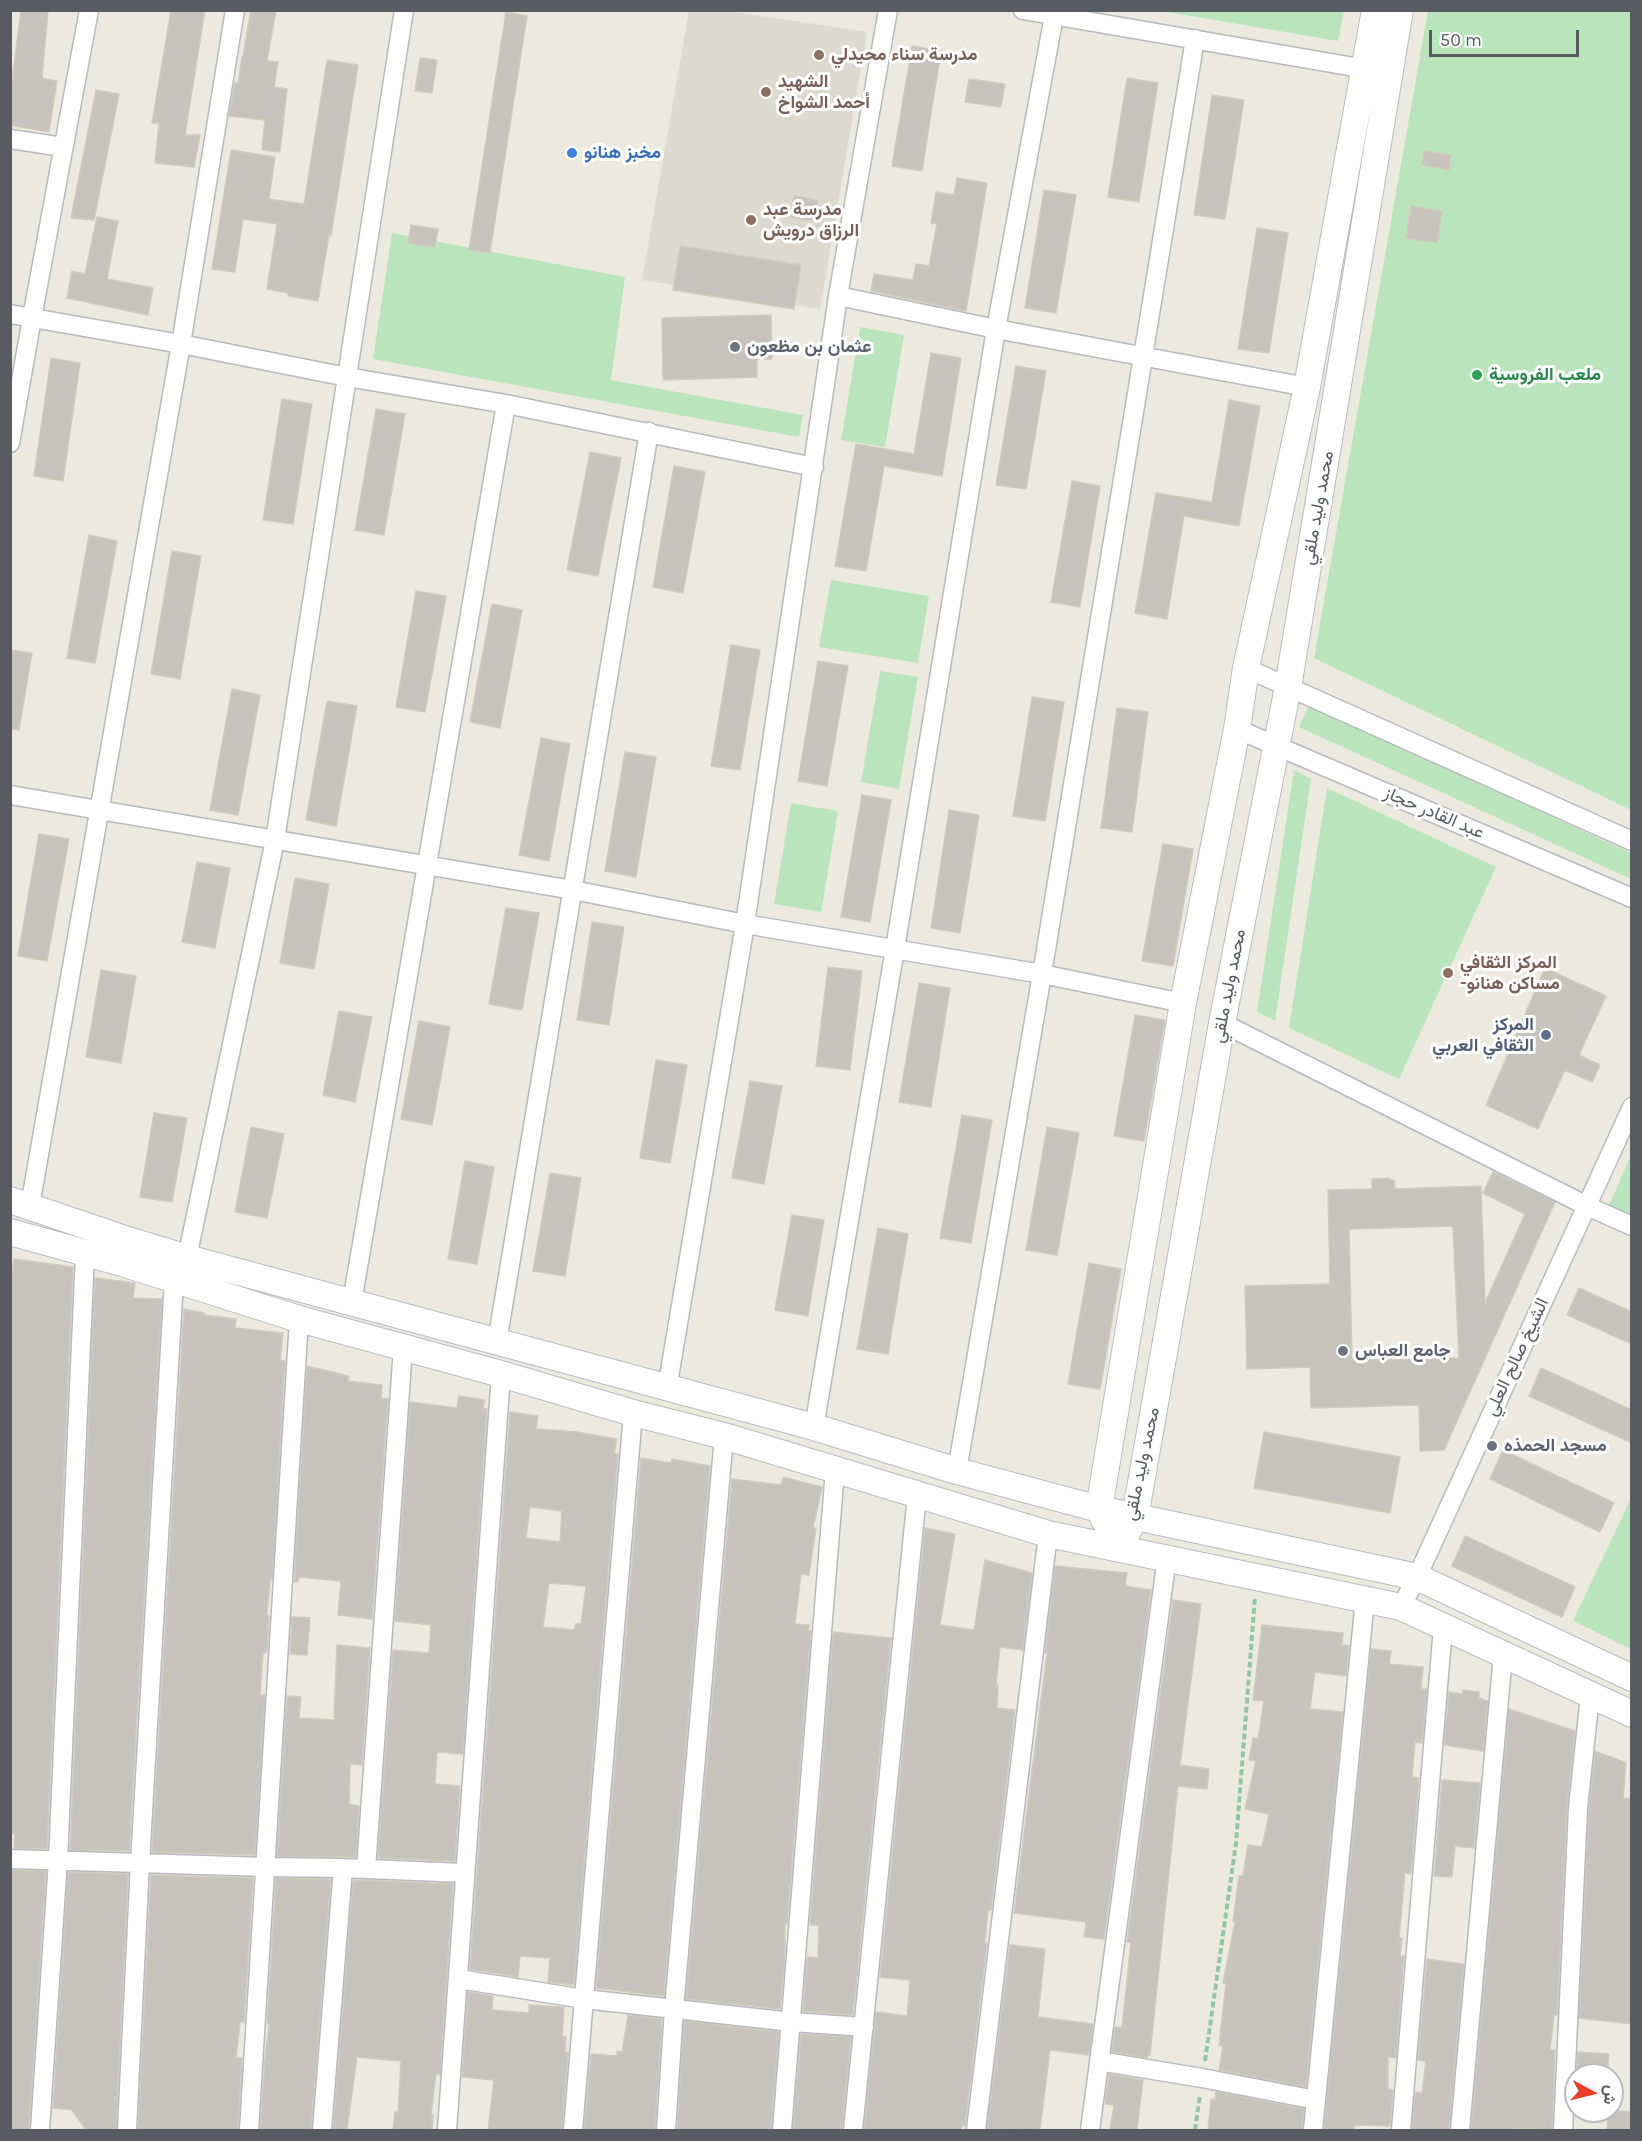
<!DOCTYPE html>
<html>
<head>
<meta charset="utf-8">
<style>
	body { margin:0 }
	#map { position:relative; width:1642px; height:2141px; overflow:hidden; background:#eceadf; font-family:Karla,Vazirmatn,sans-serif }
	canvas { display:block }
	.frame { position:absolute; inset:0; border:12px solid #585b61; pointer-events:none }
	.north { position:absolute; left:1564px; top:2063px; width:60px; height:60px; box-sizing:border-box; background:#fff; border:2px solid #bcbdc0; border-radius:50%; rotate:97deg; font-size:16px; font-weight:700; line-height:24px; text-align:center; color:#585b61 }
	.north::after { content:''; display:block; margin:auto; width:21px; height:27px; background:#ec3e25; clip-path:polygon(50% 0,100% 100%,50% 72%,0 100%) }
	.scale { position:absolute; left:1429px; top:30px; width:150px; height:27px; box-sizing:border-box; border:3px solid #585b61; border-top:0; padding-left:8px; font-size:18px; line-height:21px; white-space:nowrap; color:#585b61; -webkit-text-stroke:4px #fff; paint-order:stroke }
</style>
</head>
<body>
<div id="map">
<canvas width="1642" height="2141"></canvas>
<div class="frame"></div>
<div class="north">ش</div>
<div class="scale">50 m</div>
</div>
<script>
const g = document.querySelector('canvas').getContext('2d');
g.lineJoin = 'round';
function paint(path, color) {
  g.fillStyle = color;
  g.fill(path, 'evenodd');
}
function toPath(rows) {
  const path = new Path2D();
  for (const r of rows) {
    path.moveTo(r[0], r[1]);
    for (let i = 2; i < r.length; i += 2) path.lineTo(r[i], r[i + 1]);
  }
  return path;
}
function trace(path, color, width, dash) {
  g.strokeStyle = color;
  g.lineWidth = width;
  g.lineCap = dash ? 'butt' : 'round';
  g.setLineDash(dash || []);
  g.stroke(path);
}
function write(font, color, halo, rows, align = 'center') {
  g.font = font + ' Karla,Vazirmatn,sans-serif';
  g.lineWidth = 6;
  g.setLineDash([]);
  g.textBaseline = 'middle';
  g.strokeStyle = halo;
  g.fillStyle = color;
  for (const [text, x, y, turn = 0] of rows) {
    g.save();
    g.translate(x, y);
    g.rotate((+turn || 0) * Math.PI / 180);
    g.textAlign = isNaN(turn) ? turn : align;
    if (halo) g.strokeText(text, 0, 0);
    g.fillText(text, 0, 0);
    g.restore();
  }
}
paint(toPath([
	[689,11,728,11,867,32,820,309,642,280]
]), '#dcd9ce');
paint(toPath([
	[1161,11,1344,10,1344,11,1338,41],
	[1428,11,1631,11,1631,810,1314,658],
	[392,233,625,277,611,380,803,415,799,437,373,359],
	[860,327,904,335,885,447,841,440],
	[831,580,929,596,918,663,819,647],
	[880,671,918,677,899,789,861,782],
	[1309,705,1631,853,1631,879,1299,727],
	[1294,770,1311,779,1275,1021,1257,1012],
	[1327,788,1496,867,1399,1079,1289,1028],
	[791,803,838,811,821,912,774,904],
	[1631,1155,1631,1219,1608,1208],
	[1631,1498,1632,1649,1631,1649,1573,1621]
]), '#bae5bc');
const building = toPath([
	[21,10,48,10,42,78,57,81,49,132,10,125,10,96,21,10],
	[171,10,205,10,185,135,200,135,194,167,155,163,159,123,152,123,171,10],
	[251,10,276,10,267,61,278,62,274,87,287,89,280,152,262,150,265,120,229,116,235,83,238,83,242,57,243,57,251,10],
	[506,12,527,16,490,253,469,250,506,12],
	[912,46,941,51,922,171,892,166,912,46],
	[420,58,437,60,432,93,415,91,420,58],
	[327,60,358,65,331,236,329,235,318,301,288,296,288,293,267,289,277,224,243,219,235,272,212,269,231,150,275,157,269,199,304,204,327,60],
	[1127,78,1158,83,1139,202,1108,197,1127,78],
	[969,79,1005,84,1001,107,965,102,969,79],
	[96,90,119,94,94,220,71,218,96,90],
	[1212,95,1244,100,1225,219,1194,215,1212,95],
	[1424,151,1451,155,1449,170,1422,165,1424,151],
	[957,178,987,183,966,311,871,291,874,274,913,280,916,264,929,266,937,224,931,223,936,192,954,195,957,178],
	[1044,190,1076,195,1056,313,1025,308,1044,190],
	[794,196,818,200,814,221,790,217,794,196],
	[1411,206,1442,211,1437,243,1406,238,1411,206],
	[97,217,118,221,107,279,153,288,148,315,67,298,72,271,85,274,97,217],
	[411,225,438,229,435,247,408,243,411,225],
	[1257,228,1288,233,1269,353,1238,349,1257,228],
	[680,246,801,265,794,309,673,290,680,246],
	[771,315,772,359,757,359,757,377,663,380,662,318,771,315],
	[931,353,961,358,942,476,884,466,866,571,835,566,856,444,914,454,931,353],
	[51,358,80,363,63,481,34,476,51,358],
	[1016,366,1046,371,1026,489,996,485,1016,366],
	[282,399,312,404,293,524,263,520,282,399],
	[1229,400,1260,406,1239,526,1184,516,1167,619,1135,613,1156,493,1212,502,1229,400],
	[376,409,405,414,384,535,355,530,376,409],
	[590,452,621,458,598,576,567,570,590,452],
	[674,466,705,472,683,593,653,587,674,466],
	[1072,481,1100,486,1080,607,1051,602,1072,481],
	[89,535,117,541,95,663,67,658,89,535],
	[172,551,201,556,180,679,151,674,172,551],
	[416,591,446,596,425,712,396,707,416,591],
	[492,604,522,610,500,728,470,722,492,604],
	[731,645,760,650,740,770,711,766,731,645],
	[10,650,32,653,19,730,10,729,10,650],
	[818,661,848,666,827,786,798,781,818,661],
	[232,689,260,695,238,815,210,810,232,689],
	[1032,697,1064,702,1045,821,1013,816,1032,697],
	[327,701,357,706,336,826,306,820,327,701],
	[1117,708,1148,712,1132,832,1101,828,1117,708],
	[541,738,570,744,549,861,519,855,541,738],
	[625,752,656,757,636,877,605,871,625,752],
	[862,795,891,800,870,922,841,917,862,795],
	[949,810,979,815,960,933,931,928,949,810],
	[39,834,69,839,47,961,18,956,39,834],
	[1163,844,1193,849,1173,966,1142,961,1163,844],
	[197,862,230,868,215,948,182,942,197,862],
	[295,878,329,884,314,969,280,963,295,878],
	[506,908,539,913,522,1010,489,1004,506,908],
	[592,922,624,927,609,1025,577,1020,592,922],
	[828,967,862,971,850,1070,816,1066,828,967],
	[1545,968,1606,996,1579,1055,1600,1065,1592,1082,1565,1070,1538,1129,1486,1105,1545,968],
	[101,970,136,976,121,1063,86,1057,101,970],
	[919,983,950,988,931,1107,899,1102,919,983],
	[339,1011,372,1017,355,1102,323,1095,339,1011],
	[1135,1015,1165,1020,1144,1141,1114,1136,1135,1015],
	[419,1021,450,1027,432,1125,401,1119,419,1021],
	[656,1060,687,1065,670,1163,640,1158,656,1060],
	[750,1081,782,1086,764,1184,732,1178,750,1081],
	[154,1113,187,1118,172,1202,140,1197,154,1113],
	[962,1115,992,1120,971,1243,940,1238,962,1115],
	[251,1127,284,1134,267,1218,235,1212,251,1127],
	[1047,1127,1079,1133,1057,1255,1026,1250,1047,1127],
	[465,1161,494,1167,477,1264,448,1259,465,1161],
	[1493,1172,1555,1202,1444,1450,1420,1451,1419,1405,1311,1408,1310,1367,1247,1369,1245,1286,1330,1284,1328,1190,1372,1189,1372,1179,1390,1178,1390,1180,1394,1180,1395,1189,1481,1186,1485,1303,1525,1214,1483,1193,1493,1172],
	[1453,1226,1459,1358,1352,1360,1349,1229,1453,1226],
	[550,1173,581,1178,565,1276,533,1271,550,1173],
	[792,1215,824,1220,808,1316,775,1310,792,1215],
	[878,1228,908,1234,888,1354,857,1349,878,1228],
	[14,1259,73,1267,47,1849,14,1848,15,1834,10,1833,10,1285,14,1259],
	[1089,1263,1121,1269,1100,1389,1068,1384,1089,1263],
	[95,1278,135,1283,133,1298,162,1299,129,1851,70,1850,95,1278],
	[1579,1288,1632,1312,1632,1344,1567,1315,1579,1288],
	[184,1309,204,1313,204,1315,236,1319,235,1328,283,1333,280,1360,285,1361,272,1580,270,1580,267,1615,269,1616,267,1652,263,1654,260,1695,265,1695,255,1855,152,1852,184,1309],
	[307,1366,349,1376,348,1381,382,1385,381,1398,388,1399,372,1619,338,1615,341,1581,299,1577,298,1582,294,1582,307,1366],
	[1541,1368,1632,1410,1632,1443,1529,1396,1541,1368],
	[459,1396,485,1400,483,1408,487,1409,463,1754,437,1752,435,1784,460,1786,455,1861,378,1858,393,1650,429,1653,431,1625,395,1621,410,1402,457,1408,459,1396],
	[510,1412,538,1416,536,1429,577,1432,617,1439,614,1453,618,1454,574,1985,548,1982,550,1958,520,1956,518,1977,470,1969,510,1412],
	[530,1507,562,1511,560,1542,526,1538,530,1507],
	[549,1583,586,1586,581,1624,575,1624,575,1630,543,1627,549,1583],
	[1264,1432,1400,1457,1390,1513,1254,1488,1264,1432],
	[1503,1450,1614,1503,1600,1532,1490,1479,1503,1450],
	[641,1458,671,1463,672,1459,710,1466,664,1996,596,1988,641,1458],
	[783,1477,822,1487,813,1528,816,1528,809,1575,801,1574,795,1624,809,1625,808,1630,811,1631,787,1924,785,1924,785,1956,780,2009,686,1999,732,1479,781,1485,783,1477],
	[925,1528,955,1534,940,1625,974,1630,985,1560,1032,1573,1023,1650,1000,1647,996,1685,998,1685,997,1708,1015,1710,991,1910,988,1910,985,1943,987,1943,965,2126,962,2125,961,2130,864,2130,876,2012,907,2016,910,1980,880,1977,925,1528],
	[1465,1536,1575,1587,1562,1617,1452,1566,1465,1536],
	[1055,1566,1127,1573,1125,1586,1151,1590,1104,1939,1084,1937,1086,1922,1014,1913,1047,1653,1045,1653,1055,1566],
	[1173,1600,1201,1604,1180,1765,1209,1769,1207,1789,1178,1786,1150,2055,1148,2055,1147,2058,1112,2052,1115,2027,1122,2028,1131,1942,1127,1942,1173,1600],
	[292,1617,310,1618,307,1655,290,1654,292,1617],
	[1262,1625,1343,1633,1342,1645,1349,1646,1346,1676,1315,1672,1310,1709,1343,1712,1306,2087,1219,2070,1223,2046,1219,2045,1226,1984,1223,1983,1235,1922,1233,1921,1239,1876,1243,1876,1248,1845,1262,1847,1269,1814,1245,1809,1256,1761,1249,1760,1253,1738,1258,1739,1264,1701,1253,1700,1262,1625],
	[833,1632,891,1638,853,2015,803,2011,807,1957,818,1958,819,1925,810,1925,833,1632],
	[337,1645,370,1648,362,1765,350,1764,349,1804,359,1806,356,1857,277,1856,287,1696,301,1697,299,1718,334,1720,337,1645],
	[1371,1649,1391,1651,1389,1664,1423,1667,1421,1689,1427,1689,1422,1743,1415,1742,1412,1777,1419,1778,1411,1874,1405,1873,1399,1938,1402,1938,1400,1956,1404,1956,1396,2058,1388,2057,1388,2089,1393,2090,1390,2126,1355,2125,1354,2130,1324,2130,1371,1649],
	[1463,1690,1479,1692,1479,1698,1488,1701,1483,1751,1444,1745,1449,1692,1462,1694,1463,1690],
	[1509,1709,1575,1731,1567,1807,1557,2015,1554,2015,1550,2050,1555,2050,1552,2130,1515,2128,1514,2130,1471,2130,1509,1709],
	[1595,1751,1626,1763,1623,1798,1632,1799,1632,2024,1579,2018,1589,1809,1595,1751],
	[1442,1780,1480,1783,1474,1848,1455,1846,1452,1877,1434,1876,1442,1780],
	[12,1870,46,1871,29,2130,10,2130,10,1894,12,1870],
	[68,1872,128,1874,116,2130,86,2130,72,2110,53,2108,68,1872],
	[151,1875,253,1878,244,2022,240,2022,236,2058,242,2058,238,2130,138,2130,151,1875],
	[276,1878,331,1879,311,2130,260,2130,265,2059,269,2024,267,2024,276,1878],
	[353,1880,453,1884,440,2075,436,2074,431,2115,433,2115,432,2130,393,2130,395,2112,398,2112,401,2061,357,2057,347,2130,333,2130,353,1880],
	[1010,1945,1045,1949,1038,2017,1093,2024,1089,2055,1050,2050,1040,2130,987,2129,1010,1945],
	[1427,1959,1464,1964,1449,2130,1412,2130,1415,2092,1422,2093,1426,2061,1418,2060,1427,1959],
	[468,1992,493,1996,492,2010,529,2013,529,2005,564,2007,562,2036,566,2037,565,2052,568,2052,562,2130,488,2130,494,2080,462,2077,468,1992],
	[628,2015,662,2019,655,2130,584,2130,591,2054,617,2056,617,2051,622,2052,628,2015],
	[684,2021,779,2032,771,2130,677,2130,684,2021],
	[801,2034,851,2037,842,2130,793,2130,801,2034],
	[1578,2052,1609,2054,1607,2075,1577,2075,1578,2052],
	[1109,2074,1143,2080,1137,2130,1110,2130,1114,2105,1105,2104,1109,2074],
	[1216,2092,1304,2109,1302,2130,1208,2130,1211,2099,1215,2100,1216,2092],
	[1612,2110,1632,2112,1632,2130,1607,2130,1608,2111,1612,2110]
]);
paint(building, '#c6c3bc');
trace(building, '#d0cbbd', 1.5);
const street = toPath([
	[1023,10,1366,69],
	[10,139,63,147],
	[838,296,996,329,1307,387],
	[10,314,181,344,347,377,506,404,814,467],
	[10,443,32,318,89,10],
	[1246,668,1632,841],
	[1237,729,1632,898],
	[10,795,573,890,745,924,1042,974,1183,1003],
	[1222,1023,1587,1206,1632,1226],
	[30,1206,181,344,235,10],
	[352,1302,506,404],
	[497,1342,649,432],
	[667,1389,745,924,838,296,888,10],
	[814,1427,895,949,996,329,1054,16],
	[957,1471,1042,974,1195,39],
	[1401,1607,1417,1577,1632,1107],
	[10,1859,266,1867,343,1868,464,1873],
	[366,1869,403,1348],
	[459,1979,584,1999,792,2022,864,2027],
	[1099,2061,1202,2078,1316,2100],
	[40,2130,58,1860,85,1254],
	[127,2130,140,1863,174,1280,187,1258,275,840,404,10],
	[249,2130,299,1319],
	[322,2130,343,1868],
	[447,2130,501,1374],
	[573,2130,633,1413],
	[666,2130,674,2009,724,1436],
	[782,2130,835,1470],
	[853,2130,917,1495],
	[976,2130,1048,1534],
	[1090,2130,1167,1557],
	[1313,2130,1365,1599],
	[1401,2130,1443,1627],
	[1460,2130,1503,1655],
	[1563,2130,1578,1808,1590,1696]
]);
const secondary = toPath([
	[10,1200,131,1241,187,1258,814,1427,957,1471,1099,1509,1417,1577,1632,1678],
	[10,1232,122,1263,299,1319,501,1374,633,1413,724,1436,1048,1534,1401,1607,1632,1714],
	[1107,1525,1099,1509,1183,1003,1237,729,1246,668,1307,387,1375,10],
	[1127,1533,1135,1517,1222,1023,1288,687,1400,10]
]);
trace(street, '#b7b9bf', 21);
trace(secondary, '#b8bbc2', 28);
trace(toPath([
	[1205,2061,1236,1843,1255,1597],
	[1195,2130,1200,2095]
]), '#93c6a4', 4, [6, 3]);
trace(street, '#fff', 18);
trace(secondary, '#fff', 26);
for (const [x, y, r, color] of [
	[819,55,6,"#8d6e63"],
	[766,92,6,"#8d6e63"],
	[572,153,6,"#3f7fe0"],
	[751,220,6,"#8d6e63"],
	[735,347,6,"#6b7280"],
	[1477,375,6,"#2e9e5b"],
	[1448,973,6,"#8d6e63"],
	[1546,1035,6,"#5c6f8a"],
	[1343,1351,6,"#6b7280"],
	[1492,1446,6,"#6b7280"]
]) {
  const dot = new Path2D();
  dot.arc(x, y, r, 0, 2 * Math.PI);
  g.fillStyle = color;
  g.fill(dot);
  trace(dot, '#fff', 2);
}
write('bold 18px', '#785e54', '#fff', [
	["مدرسة سناء محيدلي",831,55],
	["الشهيد",778,82],
	["أحمد الشواخ",778,103],
	["مدرسة عبد",763,210],
	["الرزاق درويش",763,231],
	["المركز الثقافي",1460,963],
	["-مساكن هنانو",1460,984]
], 'left');
write('bold 18px', '#366cbe', '#fff', [
	["مخبز هنانو",584,153]
], 'left');
write('bold 18px', '#5b616d', '#fff', [
	["عثمان بن مظعون",747,347],
	["جامع العباس",1355,1351],
	["مسجد الحمذه",1504,1446]
], 'left');
write('bold 18px', '#27864d', '#fff', [
	["ملعب الفروسية",1489,375]
], 'left');
write('18px', '#585b61', '#fff', [
	["محمد وليد ملقي",1318,508,-80],
	["عبد القادر حجاز",1434,813,23],
	["محمد وليد ملقي",1229,986,-79],
	["الشيخ صالح العلي",1517,1357,-65],
	["محمد وليد ملقي",1142,1464,-78]
]);
write('bold 18px', '#4e5e75', '#fff', [
	["المركز",1534,1025],
	["الثقافي العربي",1534,1046]
], 'right');
</script>
</body>
</html>
